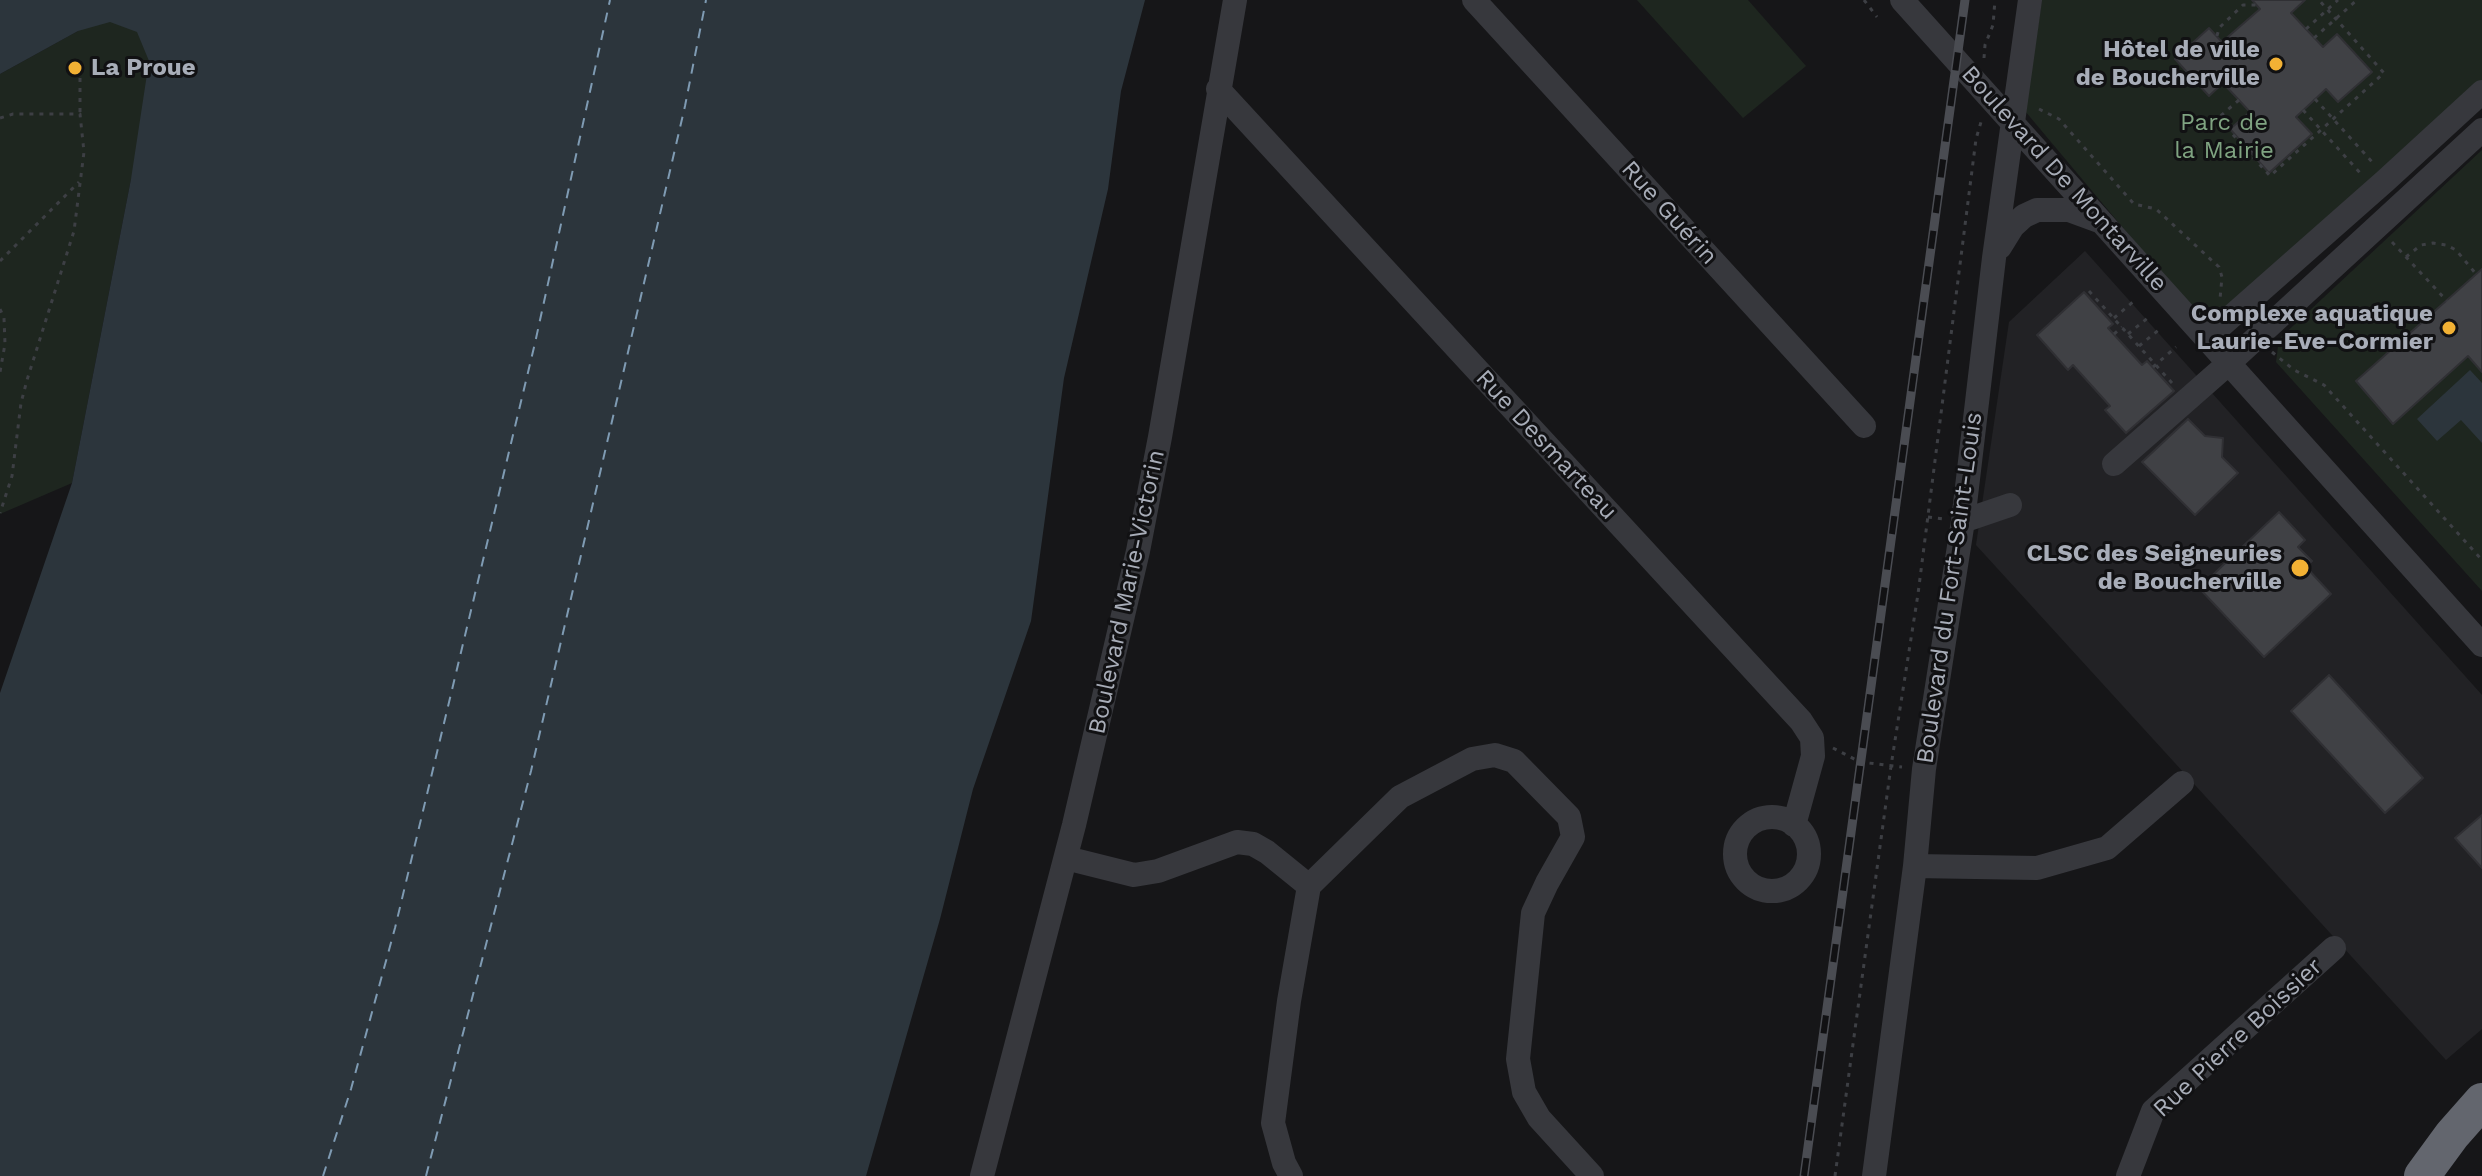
<!DOCTYPE html>
<html>
<head>
<meta charset="utf-8">
<style>
	body { margin:0 }
	canvas { display:block; background:#161618 }
</style>
</head>
<body>
<canvas width="2482" height="1176"></canvas>
<script>
const g = document.querySelector('canvas').getContext('2d');
g.lineJoin = 'round';
function paint(path, color) {
  g.fillStyle = color;
  g.fill(path, 'evenodd');
}
function toPath(rows) {
  const path = new Path2D();
  for (const r of rows) {
    if (r.length === 3) {
      path.moveTo(r[0] + r[2], r[1]);
      path.arc(r[0], r[1], r[2], 0, 2 * Math.PI);
      continue;
    }
    path.moveTo(r[0], r[1]);
    for (let i = 2; i < r.length; i += 2) path.lineTo(r[i], r[i + 1]);
  }
  return path;
}
function trace(path, color, width, dash) {
  g.strokeStyle = color;
  g.lineWidth = width;
  g.lineCap = dash ? 'butt' : 'round';
  g.setLineDash(dash || []);
  g.stroke(path);
}
function write(font, color, halo, rows, align = 'center') {
  g.font = font + ' "Work Sans",sans-serif';
  g.lineWidth = 6;
  g.setLineDash([]);
  g.textBaseline = 'middle';
  g.strokeStyle = halo;
  g.fillStyle = color;
  for (const [text, x, y, turn = 0] of rows) {
    g.save();
    g.translate(x, y);
    g.rotate((+turn || 0) * Math.PI / 180);
    g.textAlign = isNaN(turn) ? turn : align;
    if (halo) g.strokeText(text, 0, 0);
    g.fillText(text, 0, 0);
    g.restore();
  }
}
paint(toPath([
	[2085,251,2482,695,2482,1029,2446,1060,1976,545,2009,322]
]), '#222225');
paint(toPath([
	[93,0,226,0,131,179,72,483,0,514,0,74,78,31],
	[1637,0,1748,0,1806,66,1743,118],
	[2042,0,2482,0,2482,85,2207,328,2025,111],
	[2482,150,2482,591,2276,362,2279,339]
]), '#1e261f');
paint(toPath([
	[0,0,1145,0,1121,91,1108,189,1064,378,1031,621,973,789,940,919,866,1176,0,1176,0,693,72,483,131,179,149,61,137,32,110,22,78,31,0,74],
	[2470,370,2482,383,2482,443,2461,420,2437,441,2417,419]
]), '#2c353c');
trace(toPath([
	[323,1176,351,1089,395,928,535,343,610,0],
	[426,1176,531,771,685,106,706,0]
]), '#7f9bb3', 2, [10, 8]);
const building = toPath([
	[2252,0,2305,0,2291,13,2306,29,2323,47,2337,34,2372,72,2338,102,2326,89,2296,117,2312,134,2269,173,2230,129,2250,112,2223,83,2209,96,2175,59,2209,28,2222,42,2260,9,2252,0],
	[2482,269,2482,372,2468,356,2393,424,2356,381,2482,269],
	[2084,292,2113,324,2108,328,2142,365,2147,361,2174,391,2126,433,2105,410,2110,406,2073,365,2068,370,2037,335,2084,292],
	[2188,419,2205,436,2223,438,2222,457,2238,473,2195,515,2142,462,2188,419],
	[2279,512,2305,540,2298,547,2312,561,2306,567,2331,594,2264,657,2199,588,2279,512],
	[2329,675,2423,778,2385,813,2291,711,2329,675],
	[2482,815,2482,868,2455,838,2482,815]
]);
paint(building, '#404145');
trace(building, '#303034', 2);
trace(toPath([
	[1864,0,1877,17],
	[2306,29,2338,0],
	[2217,36,2219,28,2243,5,2256,5],
	[2314,38,2357,0],
	[1984,58,1985,45,1993,25,1995,0],
	[80,68,80,114],
	[2315,99,2374,164],
	[2239,100,2218,118,2270,176,2384,73,2319,0],
	[2039,109,2059,119,2134,204,2156,209,2219,267,2222,277,2220,299],
	[2303,110,2362,175],
	[0,118,13,114,80,114,84,152,74,231,27,380,21,403,12,476,0,513],
	[2392,242,2447,301],
	[2406,257,2421,245,2433,243,2446,245,2456,250,2476,274],
	[0,261,79,182],
	[2089,291,2172,383],
	[0,309,4,318,5,344,0,372],
	[2114,318,2134,301],
	[2114,334,2122,327],
	[2128,334,2149,317],
	[2139,346,2160,329],
	[2272,352,2294,370,2324,385,2482,560],
	[2153,367,2176,347],
	[1928,517,1943,519],
	[1833,748,1860,762,1902,767],
	[1835,1176,1891,766,1918,594,1976,139,1981,122]
]), '#3d3f44', 3, [4, 6]);
trace(toPath([
	[1474,0,1864,426],
	[1902,0,2482,645],
	[1218,89,1801,721,1812,738,1813,756,1794,825],
	[2000,247,2013,226,2024,216,2037,210,2069,210,2099,221],
	[2207,338,2385,181,2482,92],
	[2114,464,2229,363,2482,130],
	[1963,521,2010,505],
	[1772,854,37],
	[1066,858,1134,875,1158,871,1237,842,1253,844,1267,852,1309,886],
	[1915,866,2037,868,2107,848,2182,783],
	[982,1176,1074,825,1138,551,1160,437,1235,0],
	[1291,1176,1284,1163,1273,1123,1289,1001,1309,886,1400,797,1472,759,1495,755,1514,761,1569,817,1573,837,1547,883,1533,913,1518,1059,1524,1092,1539,1118,1592,1176],
	[1874,1176,1915,866,1924,769,1963,521,1994,258,2030,0],
	[2128,1176,2153,1111,2334,948]
]), '#37383d', 24);
trace(toPath([
	[2422,1176,2452,1135,2482,1101]
]), '#63666e', 36);
const rail = toPath([
	[1804,1176,1965,0]
]);
trace(rail, '#4a4c52', 9);
trace(rail, '#111113', 6, [18]);
for (const [x, y, r, color] of [
	[2276,64,8,"#f2b134"],
	[75,68,8,"#f2b134"],
	[2449,328,8,"#f2b134"],
	[2300,568,10,"#f2b134"]
]) {
  const dot = new Path2D();
  dot.arc(x, y, r, 0, 2 * Math.PI);
  g.fillStyle = color;
  g.fill(dot);
  trace(dot, '#111113', 3);
}
write('bold 24px', '#a8adb8', '#111113', [
	["Hôtel de ville",2260,50],
	["de Boucherville",2260,78],
	["La Proue",91,68,"left"],
	["Complexe aquatique",2433,314],
	["Laurie-Eve-Cormier",2433,342],
	["CLSC des Seigneuries",2282,554],
	["de Boucherville",2282,582]
], 'right');
write('24px', '#7fa381', '#111113', [
	["Parc de",2224,123],
	["la Mairie",2224,151]
]);
write('24px', '#a8adb8', '#111113', [
	["Boulevard De Montarville",2064,179,48],
	["Rue Guérin",1669,213,48],
	["Rue Desmarteau",1546,445,47],
	["Boulevard du Fort-Saint-Louis",1950,588,-82],
	["Boulevard Marie-Victorin",1127,592,-78],
	["Rue Pierre Boissier",2238,1038,-43]
]);
</script>
</body>
</html>
